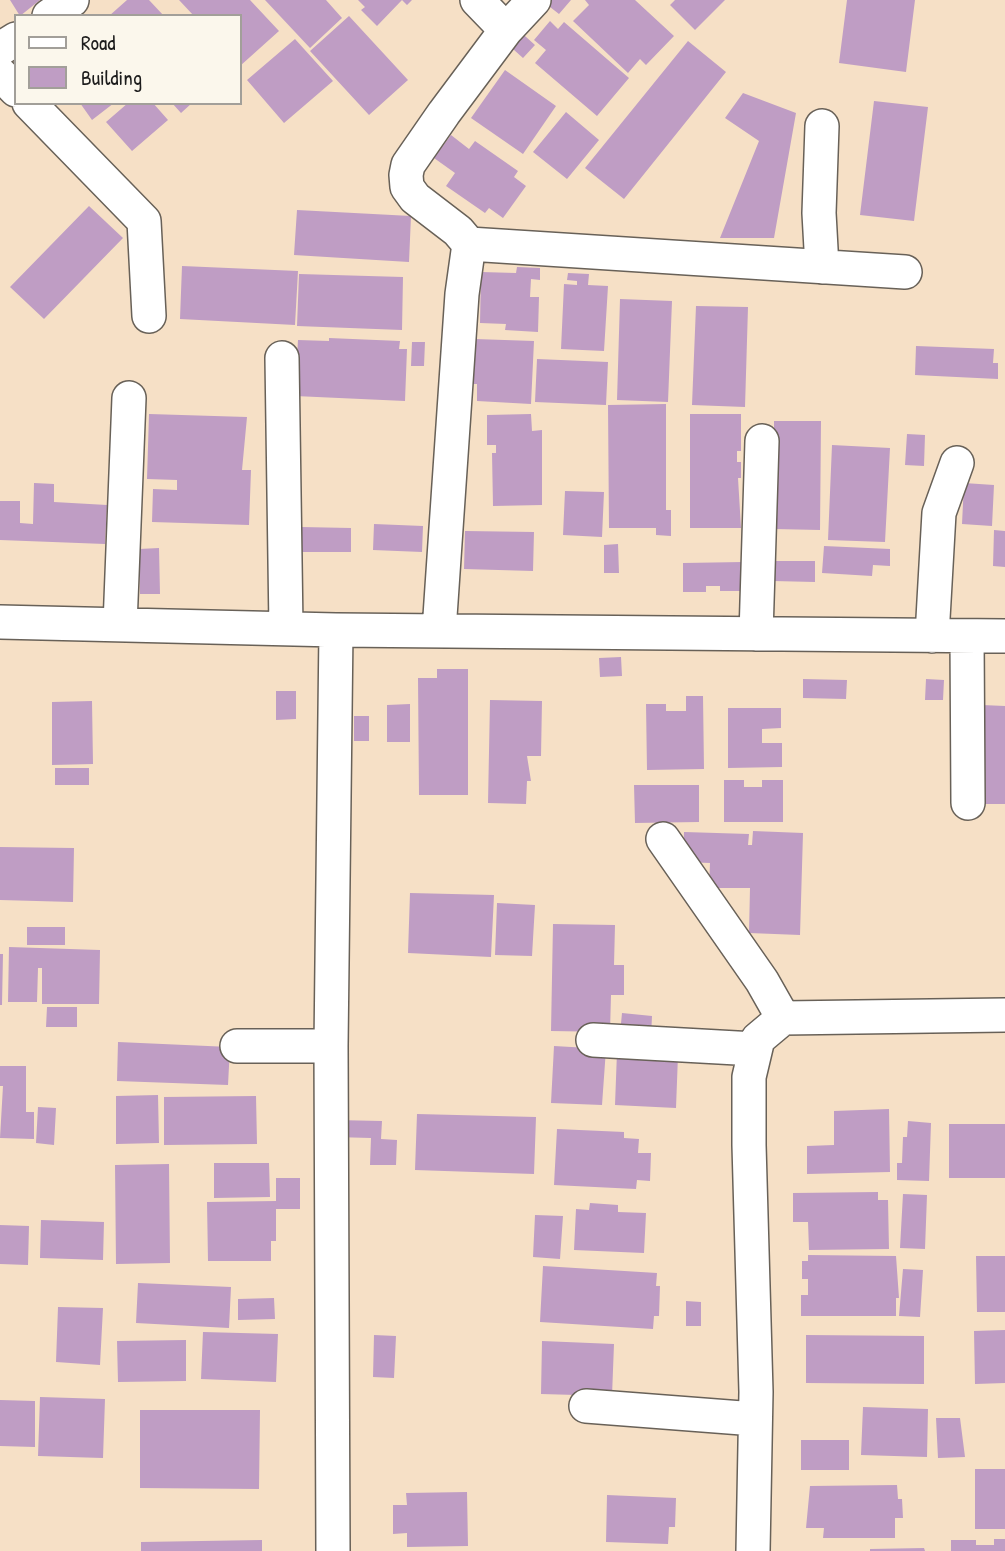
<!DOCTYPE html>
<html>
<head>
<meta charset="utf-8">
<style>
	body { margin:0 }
	#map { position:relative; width:1005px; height:1551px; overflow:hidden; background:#f6e0c6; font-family:"Patrick Hand",sans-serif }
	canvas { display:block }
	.legend { position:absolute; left:14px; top:14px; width:228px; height:91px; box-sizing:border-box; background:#fbf7ec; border:2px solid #a29f99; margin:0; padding:9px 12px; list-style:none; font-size:21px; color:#1c1c1c }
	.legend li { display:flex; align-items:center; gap:14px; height:35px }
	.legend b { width:35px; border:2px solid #a29f99 }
</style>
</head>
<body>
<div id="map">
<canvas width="1005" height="1551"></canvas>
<ul class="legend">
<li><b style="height:9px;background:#fff"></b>Road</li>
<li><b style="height:19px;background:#bf9dc4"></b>Building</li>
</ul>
</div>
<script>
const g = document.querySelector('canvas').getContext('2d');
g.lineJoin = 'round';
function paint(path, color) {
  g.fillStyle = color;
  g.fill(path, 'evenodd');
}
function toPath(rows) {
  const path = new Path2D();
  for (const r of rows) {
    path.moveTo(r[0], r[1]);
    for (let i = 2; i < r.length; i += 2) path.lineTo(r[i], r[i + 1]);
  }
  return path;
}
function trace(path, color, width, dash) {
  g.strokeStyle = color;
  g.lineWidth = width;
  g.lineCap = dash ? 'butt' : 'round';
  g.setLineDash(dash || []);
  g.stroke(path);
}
paint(toPath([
	[10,0,40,0,20,16],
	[127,0,149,0,164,16,109,16],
	[179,0,250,0,279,31,240,66,240,16,194,16],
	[265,0,326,0,342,18,310,48],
	[358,0,412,0,407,5,402,0,377,26,361,10,365,7],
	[541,0,571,0,559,14],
	[585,0,635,0,674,36,646,65,640,59,628,73,573,21,589,5],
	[675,0,725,0,695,30,670,5],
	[847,0,915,0,906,72,839,63],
	[349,16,408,80,369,115,310,51],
	[550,21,558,29,564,22,629,78,597,116,535,63,546,50,534,40],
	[516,28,535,45,523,58,504,41],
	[295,39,333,81,284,123,247,80],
	[688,41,726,72,624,199,585,168],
	[505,70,556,106,523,154,471,118],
	[743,93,796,113,774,238,720,238,759,141,725,118],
	[874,101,928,107,914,221,860,215],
	[80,103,114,103,92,120],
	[128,103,153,103,168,120,132,151,106,122],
	[172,103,192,103,181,113],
	[566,112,599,140,567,179,533,152],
	[451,135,469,149,475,141,518,171,514,177,526,186,503,218,489,208,485,213,446,186,455,173,434,158],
	[89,206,123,238,44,319,10,287],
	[297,210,411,216,409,262,294,255],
	[182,266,298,271,295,325,180,319],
	[517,267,540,268,540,280,531,279,530,297,539,297,538,332,505,330,506,324,480,323,481,272,516,273],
	[568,273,589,274,588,285,608,286,604,351,561,349,564,284,577,285,577,281,567,280],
	[299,274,403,277,402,330,297,326],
	[620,299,672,301,668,402,617,400],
	[696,306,748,307,745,407,692,405],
	[329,338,400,341,399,349,407,349,405,401,295,396,298,340,329,341],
	[475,339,534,341,531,404,477,401,477,384,473,384],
	[412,342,425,342,424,366,411,366],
	[916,346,994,349,993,363,998,363,998,379,915,375],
	[537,359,608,362,606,405,535,402],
	[666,404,666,510,671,510,671,536,656,535,656,528,609,528,608,405],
	[149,414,247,417,242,470,251,470,249,525,152,522,153,489,177,490,177,480,147,479],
	[531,414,532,431,542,430,542,505,493,506,492,453,496,453,496,445,487,445,487,415],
	[690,414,741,414,741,451,737,451,737,462,741,462,741,478,738,478,741,528,690,528],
	[774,421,821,421,820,530,774,529],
	[907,434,925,435,924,466,905,465],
	[832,445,890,448,885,542,828,540],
	[34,483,54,484,54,502,107,505,105,544,0,540,0,501,20,501,20,523,33,524],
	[964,483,994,485,992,526,962,524],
	[565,491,604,492,602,537,563,535],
	[374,524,423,526,422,552,373,550],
	[301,527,351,528,351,552,301,552],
	[994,530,1005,531,1005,567,993,566],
	[465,531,534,532,533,571,464,569],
	[618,544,619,573,604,573,604,545],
	[824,546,890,549,890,566,873,565,872,576,822,573],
	[159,548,160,594,140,594,139,549],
	[773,561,815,561,815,582,773,581],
	[743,562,744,591,720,591,720,586,706,586,706,592,683,592,683,563],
	[621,657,622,676,600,677,599,658],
	[437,669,468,669,468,795,419,795,418,678,437,678],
	[803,679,847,680,846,699,803,698],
	[926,679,944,680,943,700,925,700],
	[276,691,296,691,296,719,276,720],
	[686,696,703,696,704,769,647,770,646,704,666,704,666,711,686,711],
	[490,700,542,701,541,756,527,756,531,781,527,781,526,804,488,803],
	[92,701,93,764,52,765,52,702],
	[410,704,410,742,387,742,387,705],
	[982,705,1005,706,1005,804,981,804],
	[728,708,781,708,781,728,762,729,762,743,782,743,782,767,728,768],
	[354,716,369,716,369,741,354,741],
	[55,768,89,768,89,785,55,785],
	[724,780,744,780,744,787,762,787,762,780,783,780,783,822,724,822],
	[634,785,699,785,699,822,635,823],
	[753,831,803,833,800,935,749,933,750,888,709,888,710,863,683,862,684,832,749,834,748,845,752,845],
	[0,847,74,848,73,902,0,900],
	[410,893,494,895,491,957,408,953],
	[497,903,535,905,532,956,495,955],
	[553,924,615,925,614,965,624,965,624,995,611,995,610,1032,551,1031],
	[27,927,65,927,65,945,27,945],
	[9,947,100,950,99,1004,42,1004,42,968,38,968,37,1002,8,1002],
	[0,954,3,954,2,1005,0,1005],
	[47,1007,77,1007,77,1027,46,1027],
	[622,1013,652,1016,651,1037,620,1034],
	[118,1042,230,1047,228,1085,117,1081],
	[554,1046,606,1049,602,1105,551,1103],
	[617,1052,678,1055,676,1108,615,1105],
	[0,1066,26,1066,26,1112,34,1112,34,1139,0,1138,3,1086,0,1086],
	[158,1095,159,1143,116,1144,116,1096],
	[256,1096,257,1144,164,1145,164,1097],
	[38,1107,56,1108,54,1145,36,1143],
	[889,1109,890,1172,807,1174,807,1146,834,1145,834,1111],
	[417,1114,536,1117,534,1174,415,1170],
	[335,1120,382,1121,381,1139,397,1140,396,1165,370,1165,371,1138,334,1137],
	[908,1121,931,1123,929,1181,897,1180,897,1163,902,1163,903,1137,907,1137],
	[949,1124,1005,1124,1005,1178,949,1178],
	[557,1129,624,1132,624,1138,639,1139,638,1153,651,1153,650,1181,637,1180,636,1189,554,1185],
	[214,1163,269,1163,270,1197,214,1198],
	[169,1164,170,1263,116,1264,115,1165],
	[276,1178,300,1178,300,1209,276,1209,276,1241,271,1241,271,1261,208,1261,207,1202,276,1201],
	[878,1192,878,1200,888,1200,889,1249,809,1250,808,1222,793,1222,793,1193],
	[903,1194,927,1195,925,1249,900,1248],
	[590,1203,618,1205,618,1212,646,1213,644,1253,574,1250,576,1209,589,1210],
	[535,1215,563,1216,560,1259,533,1257],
	[41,1220,104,1222,103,1260,40,1258],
	[0,1225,29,1226,28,1265,0,1264],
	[808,1255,896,1256,899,1298,896,1298,896,1316,801,1316,801,1295,808,1295,808,1279,802,1279,802,1261,808,1261],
	[976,1256,1005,1256,1005,1312,977,1312],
	[543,1266,657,1273,656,1286,660,1286,659,1316,654,1316,653,1329,540,1322],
	[903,1269,923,1270,920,1317,899,1316],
	[138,1283,231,1287,229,1328,136,1323],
	[274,1298,275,1319,238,1320,238,1299],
	[686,1301,701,1302,701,1326,686,1326],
	[58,1307,103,1308,100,1365,56,1362],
	[1005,1330,1005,1383,975,1384,974,1331],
	[203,1332,278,1334,276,1382,201,1379],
	[374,1335,396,1336,394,1378,373,1377],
	[806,1335,924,1336,924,1384,806,1383],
	[186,1340,186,1381,118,1382,117,1341],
	[542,1341,614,1344,612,1396,541,1394],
	[40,1397,105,1399,103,1458,38,1456],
	[0,1400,35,1401,35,1447,0,1446],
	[863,1407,928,1409,927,1457,861,1455],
	[140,1410,260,1410,259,1489,140,1488],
	[936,1418,960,1418,965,1457,938,1458],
	[801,1440,849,1440,849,1470,801,1470],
	[975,1469,1005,1469,1005,1529,975,1529],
	[897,1485,898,1499,902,1499,903,1518,895,1518,895,1538,823,1538,824,1528,806,1528,810,1486],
	[467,1492,468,1546,407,1547,407,1533,393,1534,393,1505,407,1505,406,1493],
	[607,1495,676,1498,675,1527,669,1527,668,1544,606,1542],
	[994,1539,1005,1539,1005,1551,951,1551,951,1540,976,1540,976,1545,994,1545],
	[262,1540,262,1551,141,1551,141,1542],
	[924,1548,925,1551,870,1551,870,1549]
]), '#bf9dc4');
const minor = toPath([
	[477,0,506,30],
	[49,16,72,0],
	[0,49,16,39],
	[0,74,16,90],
	[29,103,144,221,149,316],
	[469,244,905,272],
	[822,267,819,213,822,126],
	[282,358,286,628],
	[0,622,336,630,1005,636],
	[120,625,129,398],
	[439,631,462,294,469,244,458,231,415,198,407,187,406,175,408,165,444,113,506,30,534,0],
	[756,634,762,441],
	[932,636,939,513,957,463],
	[967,636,968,803],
	[663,839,762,981,783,1018],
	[593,1040,755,1049],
	[237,1046,331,1046],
	[586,1406,755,1419],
	[333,1551,331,1046,336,630],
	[753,1551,756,1392,749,1145,749,1077,758,1039,783,1018,1005,1015]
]);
trace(minor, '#686158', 36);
trace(minor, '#fff', 33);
</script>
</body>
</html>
